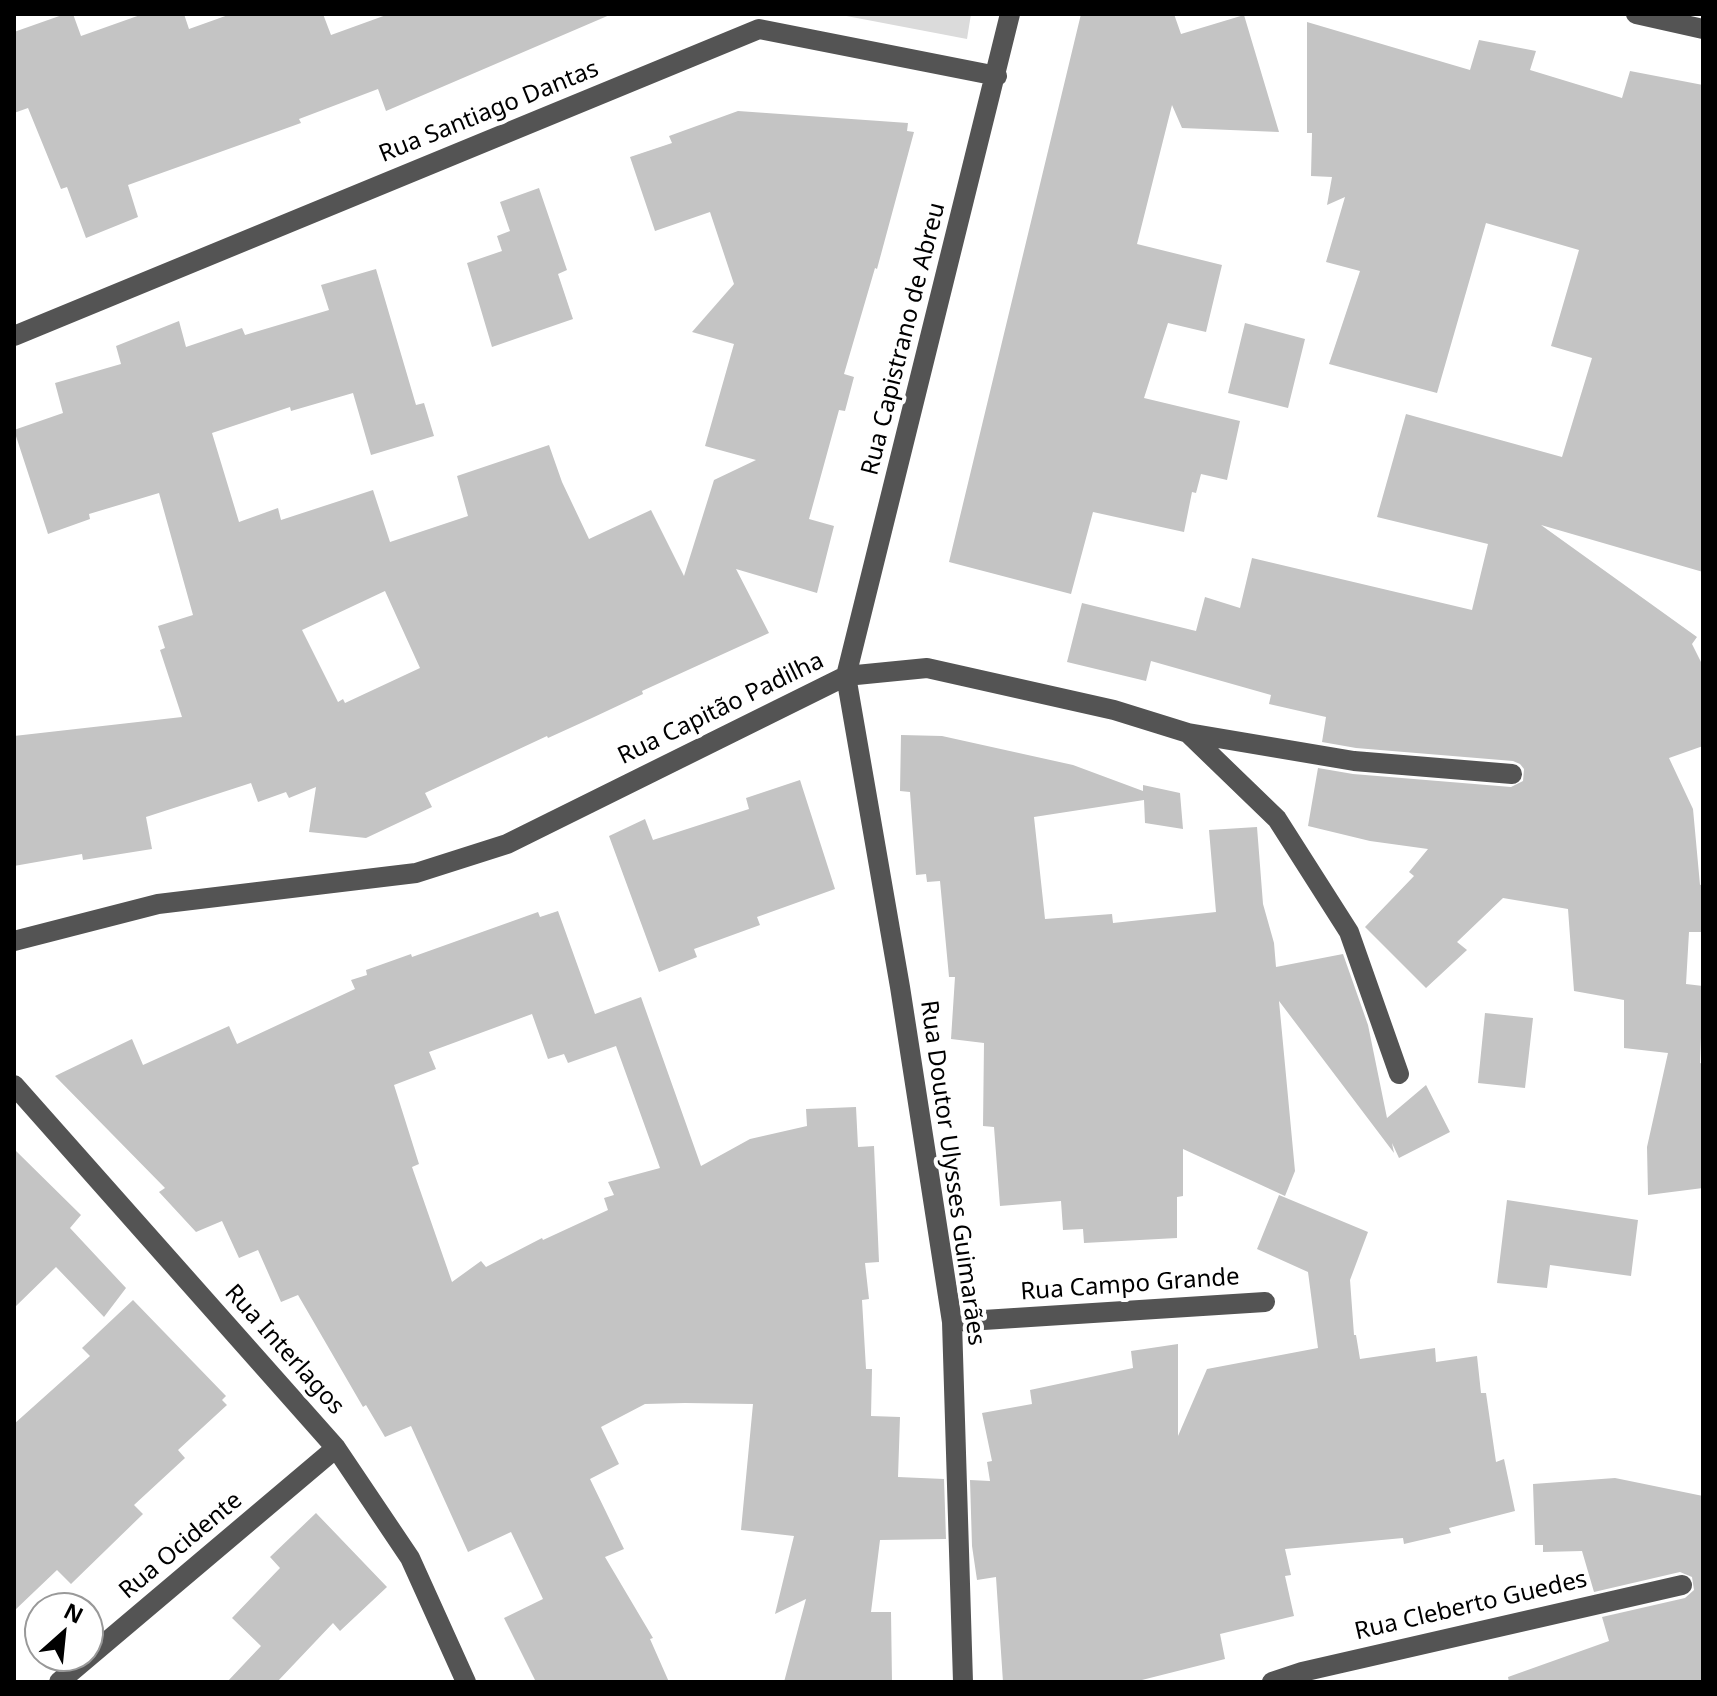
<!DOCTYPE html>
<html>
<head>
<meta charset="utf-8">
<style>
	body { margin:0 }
	#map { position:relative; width:1717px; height:1696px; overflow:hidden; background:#fff; font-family:"Noto Sans",sans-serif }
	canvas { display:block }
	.frame { position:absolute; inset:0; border:16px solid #000; pointer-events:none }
	.north { position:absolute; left:24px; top:1592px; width:80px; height:80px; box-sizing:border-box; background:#fff; border:2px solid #999; border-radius:50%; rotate:27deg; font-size:22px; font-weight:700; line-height:32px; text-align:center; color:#000 }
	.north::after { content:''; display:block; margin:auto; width:28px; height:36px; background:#000; clip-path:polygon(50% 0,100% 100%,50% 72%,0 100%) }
</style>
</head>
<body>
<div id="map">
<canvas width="1717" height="1696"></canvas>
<div class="frame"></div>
<div class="north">N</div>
</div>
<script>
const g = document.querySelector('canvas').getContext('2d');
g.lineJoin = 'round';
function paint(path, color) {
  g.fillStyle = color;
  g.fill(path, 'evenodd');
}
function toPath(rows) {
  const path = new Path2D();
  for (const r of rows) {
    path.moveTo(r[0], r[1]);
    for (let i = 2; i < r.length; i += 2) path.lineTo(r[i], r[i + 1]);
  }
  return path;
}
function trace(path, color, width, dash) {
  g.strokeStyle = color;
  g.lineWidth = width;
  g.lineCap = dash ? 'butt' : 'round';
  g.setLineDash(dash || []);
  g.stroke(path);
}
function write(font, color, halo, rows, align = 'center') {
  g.font = font + ' "Noto Sans",sans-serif';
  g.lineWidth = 8;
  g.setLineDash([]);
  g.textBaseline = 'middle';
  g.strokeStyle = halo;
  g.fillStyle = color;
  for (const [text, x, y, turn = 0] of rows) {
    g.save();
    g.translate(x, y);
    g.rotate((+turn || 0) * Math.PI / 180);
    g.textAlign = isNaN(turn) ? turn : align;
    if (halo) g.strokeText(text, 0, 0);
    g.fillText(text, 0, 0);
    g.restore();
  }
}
paint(toPath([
	[836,14,971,14,967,39]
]), '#dbdbdb');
paint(toPath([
	[65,14,73,14,81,36,143,14,184,14,189,29,231,14,323,14,331,35,389,14,612,14,386,111,378,89,299,119,301,123,128,185,138,217,86,238,67,187,61,189,28,108,14,113,14,32],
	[1081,14,1174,14,1181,34,1244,15,1279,132,1182,128,1172,105,1137,244,1222,265,1206,332,1168,323,1144,398,1240,421,1227,480,1201,474,1196,493,1192,492,1184,532,1093,512,1071,594,949,562],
	[1307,22,1470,70,1479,40,1536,51,1530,70,1622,98,1630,71,1703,85,1703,572,1541,525,1697,637,1692,644,1703,666,1703,746,1669,758,1693,809,1700,885,1703,884,1703,932,1689,932,1686,984,1703,986,1700,1063,1703,1064,1703,1188,1648,1195,1647,1147,1668,1053,1624,1048,1624,1000,1574,991,1568,909,1503,898,1457,942,1467,950,1426,988,1365,927,1414,876,1409,872,1428,849,1370,841,1308,826,1318,768,1353,774,1511,787,1523,781,1524,769,1520,764,1513,761,1356,748,1322,742,1326,717,1269,704,1271,695,1151,661,1146,681,1067,662,1082,603,1196,631,1205,597,1240,608,1252,558,1472,610,1488,544,1377,517,1406,414,1562,457,1592,358,1551,346,1579,250,1486,223,1437,393,1329,364,1360,271,1326,262,1345,197,1327,205,1332,177,1311,176,1312,133,1307,133],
	[738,111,908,123,907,131,914,132,877,269,875,268,844,374,854,377,845,411,839,410,809,519,834,526,817,593,736,569,769,633,642,691,643,694,592,718,548,738,547,736,425,793,432,807,366,838,309,832,316,787,289,798,286,792,258,802,251,783,146,817,152,849,83,860,82,854,14,866,14,736,182,717,160,650,165,648,158,626,193,615,159,493,89,514,90,519,48,534,14,430,63,413,55,383,121,364,116,346,179,321,186,347,242,328,245,335,329,310,321,285,376,269,416,405,424,403,434,436,371,455,353,393,291,411,290,407,212,433,239,522,278,508,281,520,373,490,390,542,468,516,457,476,549,445,562,482,589,539,651,510,684,576,714,480,756,460,705,446,734,344,692,332,734,284,710,212,655,231,630,157,672,143,669,136],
	[385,591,420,668,345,703,343,699,338,702,302,630],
	[539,188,567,270,558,274,573,319,492,347,467,263,502,251,497,236,510,231,500,202],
	[1245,323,1305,339,1288,408,1228,393],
	[901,735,942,736,1073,765,1143,791,1143,785,1180,793,1183,829,1145,823,1144,800,1034,817,1045,919,1112,914,1113,923,1216,912,1209,830,1257,827,1263,904,1274,943,1276,967,1343,954,1368,1025,1387,1118,1426,1085,1450,1132,1399,1158,1392,1143,1394,1153,1279,1001,1295,1171,1285,1196,1183,1149,1183,1196,1177,1197,1177,1238,1084,1243,1083,1229,1063,1230,1061,1201,1000,1206,994,1127,983,1126,984,1043,951,1039,955,977,949,977,940,881,927,882,926,874,916,875,910,792,900,791],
	[800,780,835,889,757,917,760,925,694,949,697,957,659,972,609,836,645,819,653,840,749,809,746,798],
	[558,911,595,1014,641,997,701,1166,750,1139,807,1126,806,1109,856,1107,858,1147,874,1146,879,1262,865,1263,869,1299,862,1300,866,1369,872,1369,871,1416,900,1417,898,1477,944,1479,946,1539,880,1540,871,1612,891,1612,892,1682,784,1682,806,1599,775,1614,794,1536,741,1530,753,1404,685,1403,645,1404,601,1427,619,1464,590,1479,624,1549,605,1557,653,1638,650,1639,669,1682,536,1682,504,1618,543,1599,511,1532,468,1552,411,1426,385,1437,366,1405,363,1407,298,1295,281,1302,258,1250,239,1258,222,1221,196,1232,159,1192,165,1188,55,1076,132,1039,143,1065,229,1026,237,1044,355,989,351,980,367,975,366,970,411,954,412,957,538,912,540,917],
	[532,1014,548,1059,564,1054,568,1063,616,1046,660,1168,608,1182,614,1195,604,1198,608,1210,543,1240,542,1238,486,1267,481,1261,452,1282,412,1167,419,1164,394,1085,436,1069,429,1052],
	[1485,1013,1533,1018,1525,1088,1478,1083],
	[14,1149,81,1215,70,1228,126,1288,104,1317,56,1267,14,1308],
	[1279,1195,1368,1232,1350,1280,1354,1335,1356,1335,1360,1359,1435,1348,1436,1362,1477,1356,1481,1393,1486,1393,1496,1462,1504,1459,1515,1511,1449,1528,1451,1533,1404,1544,1403,1538,1285,1549,1291,1575,1285,1576,1294,1616,1220,1634,1225,1659,1134,1682,1003,1682,996,1577,977,1580,972,1546,970,1480,990,1481,987,1462,992,1461,982,1413,1032,1404,1030,1390,1133,1368,1131,1351,1178,1344,1178,1436,1207,1369,1318,1348,1308,1272,1257,1249],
	[1507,1200,1638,1220,1631,1276,1550,1265,1547,1288,1497,1283],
	[133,1300,226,1396,222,1400,227,1405,178,1450,185,1458,134,1505,143,1514,71,1584,57,1570,14,1611,14,1424,90,1356,82,1348],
	[1615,1478,1703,1496,1703,1682,1509,1682,1508,1677,1609,1641,1602,1617,1685,1598,1694,1590,1692,1577,1680,1572,1594,1592,1582,1551,1543,1552,1543,1545,1535,1545,1533,1484],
	[316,1513,387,1587,340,1631,333,1623,277,1682,227,1682,261,1646,232,1618,280,1568,270,1557]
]), '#c4c4c4');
trace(toPath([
	[1636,14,1703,29],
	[14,336,759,29,997,76],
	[1188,733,1277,819,1349,932,1399,1074],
	[14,941,158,904,416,873,507,844,846,676,927,668,1114,710,1188,733,1354,761,1512,774],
	[14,1085,336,1448,410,1558,466,1682],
	[952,1322,1265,1302],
	[59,1682,336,1448],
	[963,1682,952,1322,900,987,846,676,1010,14],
	[1272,1682,1302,1672,1682,1585]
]), '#545454', 20);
write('24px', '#000', '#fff', [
	["Rua Santiago Dantas",489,112,-22],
	["Rua Capistrano de Abreu",904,339,-76],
	["Rua Capitão Padilha",721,709,-26],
	["Rua Doutor Ulysses Guimarães",952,1173,82],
	["Rua Campo Grande",1130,1285,-4],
	["Rua Interlagos",284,1350,48],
	["Rua Ocidente",181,1546,-40],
	["Rua Cleberto Guedes",1471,1606,-13]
]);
</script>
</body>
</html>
